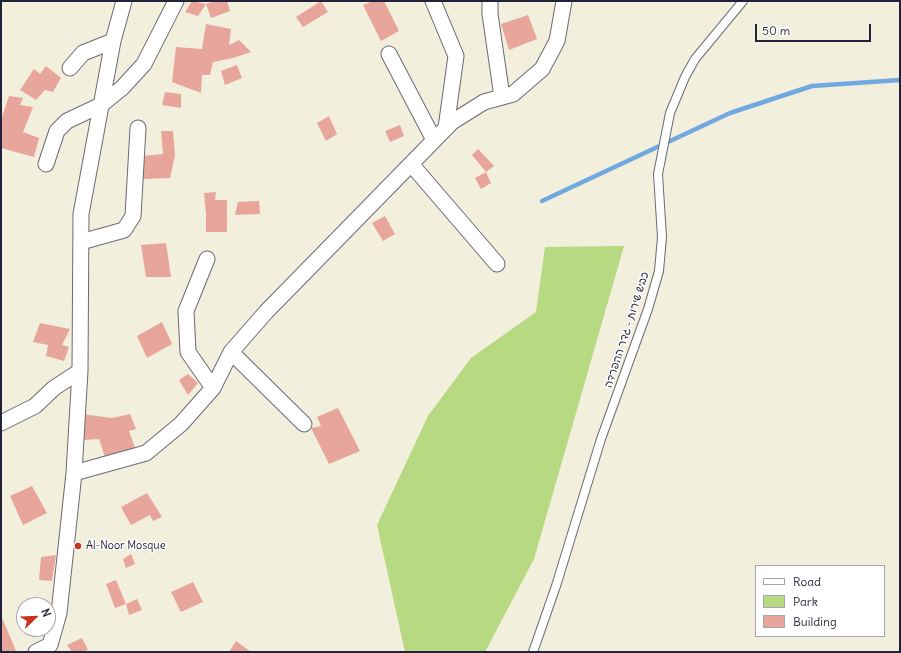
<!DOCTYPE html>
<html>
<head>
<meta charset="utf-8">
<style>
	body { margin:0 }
	#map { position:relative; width:901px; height:653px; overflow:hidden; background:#f3efdd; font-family:Delius,sans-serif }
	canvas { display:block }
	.frame { position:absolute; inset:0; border:2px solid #22223b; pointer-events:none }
	.legend { position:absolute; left:755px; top:565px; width:130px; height:72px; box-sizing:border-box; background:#fff; border:1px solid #a7a7b1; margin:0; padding:5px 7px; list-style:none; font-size:12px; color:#22223b }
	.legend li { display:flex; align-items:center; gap:8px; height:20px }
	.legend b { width:20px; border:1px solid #a7a7b1 }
	.north { position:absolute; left:16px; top:597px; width:40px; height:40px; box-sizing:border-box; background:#fff; border:1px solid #a7a7b1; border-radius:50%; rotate:67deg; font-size:11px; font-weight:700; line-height:16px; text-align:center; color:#22223b }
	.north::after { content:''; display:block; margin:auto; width:14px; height:18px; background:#c8321e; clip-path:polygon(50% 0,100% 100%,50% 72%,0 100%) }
	.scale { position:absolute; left:755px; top:24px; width:116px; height:18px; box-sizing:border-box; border:2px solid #22223b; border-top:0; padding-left:5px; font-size:12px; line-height:14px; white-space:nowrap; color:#22223b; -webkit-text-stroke:3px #fff; paint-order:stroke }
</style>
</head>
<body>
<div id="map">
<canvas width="901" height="653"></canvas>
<div class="frame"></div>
<ul class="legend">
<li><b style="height:5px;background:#fff"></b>Road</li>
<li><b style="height:11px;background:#b6d981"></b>Park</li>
<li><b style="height:11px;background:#e8a59c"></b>Building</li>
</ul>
<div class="north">N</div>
<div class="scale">50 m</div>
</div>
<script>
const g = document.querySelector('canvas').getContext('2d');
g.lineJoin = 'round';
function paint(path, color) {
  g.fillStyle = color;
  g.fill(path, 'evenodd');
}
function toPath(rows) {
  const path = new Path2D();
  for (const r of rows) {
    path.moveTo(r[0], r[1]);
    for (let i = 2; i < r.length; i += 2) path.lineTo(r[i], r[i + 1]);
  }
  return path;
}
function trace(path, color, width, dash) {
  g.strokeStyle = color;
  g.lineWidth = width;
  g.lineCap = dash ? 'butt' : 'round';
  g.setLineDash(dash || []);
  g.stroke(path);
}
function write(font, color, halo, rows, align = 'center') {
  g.font = font + ' Delius,"Playpen Sans Hebrew",sans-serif';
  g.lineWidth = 3;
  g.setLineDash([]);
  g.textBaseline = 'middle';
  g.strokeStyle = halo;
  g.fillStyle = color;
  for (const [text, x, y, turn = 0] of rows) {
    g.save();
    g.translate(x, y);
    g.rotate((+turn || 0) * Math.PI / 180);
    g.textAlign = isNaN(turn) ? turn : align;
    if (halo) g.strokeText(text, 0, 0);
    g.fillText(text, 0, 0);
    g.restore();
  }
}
paint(toPath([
	[624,246,534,559,485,652,405,652,377,525,428,416,471,358,536,312,545,247]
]), '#b6d981');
trace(toPath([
	[542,201,730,113,812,86,900,80]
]), '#70a9df', 4.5);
paint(toPath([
	[192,1,206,4,198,16,185,12],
	[215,1,227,1,230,11,211,18,206,4],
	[321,1,328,12,303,27,296,17],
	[373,1,384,1,399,31,381,41,363,5],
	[528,15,537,39,509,50,501,24],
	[206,24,231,29,229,45,239,40,251,52,233,58,213,62,210,75,202,75,201,93,172,82,176,47,202,49],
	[237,65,242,78,225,85,221,71],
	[46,66,61,78,53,92,45,90,36,100,20,90,34,69,40,74],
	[165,92,181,94,181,108,162,105],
	[9,96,23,98,20,105,33,107,23,132,39,138,34,157,1,148,1,120],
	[329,116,337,134,326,141,317,123],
	[400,125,404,136,390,142,385,131],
	[161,131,173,131,175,155,170,178,143,179,142,156,163,154],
	[478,149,494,166,486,172,472,155],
	[486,172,491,183,481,189,475,178],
	[216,192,215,200,227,200,227,232,206,232,206,214,204,193],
	[259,201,260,214,235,215,238,202],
	[385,216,395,234,383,241,372,223],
	[166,243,171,277,146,277,141,245],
	[162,322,172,344,147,358,137,336],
	[40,323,70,329,62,345,69,347,64,361,46,356,48,345,33,342],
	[188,374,198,383,188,395,179,380],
	[338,408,360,451,329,464,311,428,321,426,317,417],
	[82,414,112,418,130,414,136,429,129,431,135,448,105,457,99,439,83,440],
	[32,486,47,513,23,525,10,496],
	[147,493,162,517,153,521,150,515,131,525,121,507],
	[131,554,135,564,126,568,123,559],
	[56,555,52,581,39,580,41,557],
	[116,580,126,604,137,599,142,610,129,615,126,604,115,608,106,584],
	[193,582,203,602,181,612,171,592],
	[1,615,16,651,15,652,1,652],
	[82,638,88,650,81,652,72,652,67,645],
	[236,641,251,652,229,652]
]), '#e8a59c');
const service = toPath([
	[533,652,556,586,601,439,648,309,659,271,662,237,658,174,670,113,685,77,695,59,743,1]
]);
const minor = toPath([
	[433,1,456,56,446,128],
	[490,1,490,14,502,97],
	[389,54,434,140],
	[70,68,83,53,113,41],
	[46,164,57,131,67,121,101,105,122,88,144,64,176,1],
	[411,164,497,264],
	[81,242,124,230,133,216,138,128],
	[207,259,186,311,188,352,213,388],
	[231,352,304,424],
	[1,423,35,406,54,388,80,371],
	[74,473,80,371,81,214,113,41,124,1],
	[36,652,50,645,59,613,74,473,146,453,181,424,213,388,231,352,266,312,452,122,484,102,513,94,542,69,557,41,564,1]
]);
trace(service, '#6b6a74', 10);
trace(minor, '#6b6a74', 17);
trace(service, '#fff', 8);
trace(minor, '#fff', 15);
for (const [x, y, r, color] of [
	[78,546,4,"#c8321e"]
]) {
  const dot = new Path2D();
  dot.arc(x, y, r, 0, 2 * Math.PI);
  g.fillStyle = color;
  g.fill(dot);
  trace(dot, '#fff', 1.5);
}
write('11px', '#22223b', '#fff', [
	["כביש שירות - גדר ההפרדה",627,330,-72]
]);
write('11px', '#22223b', '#fff', [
	["Al-Noor Mosque",86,546]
], 'left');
</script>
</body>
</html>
